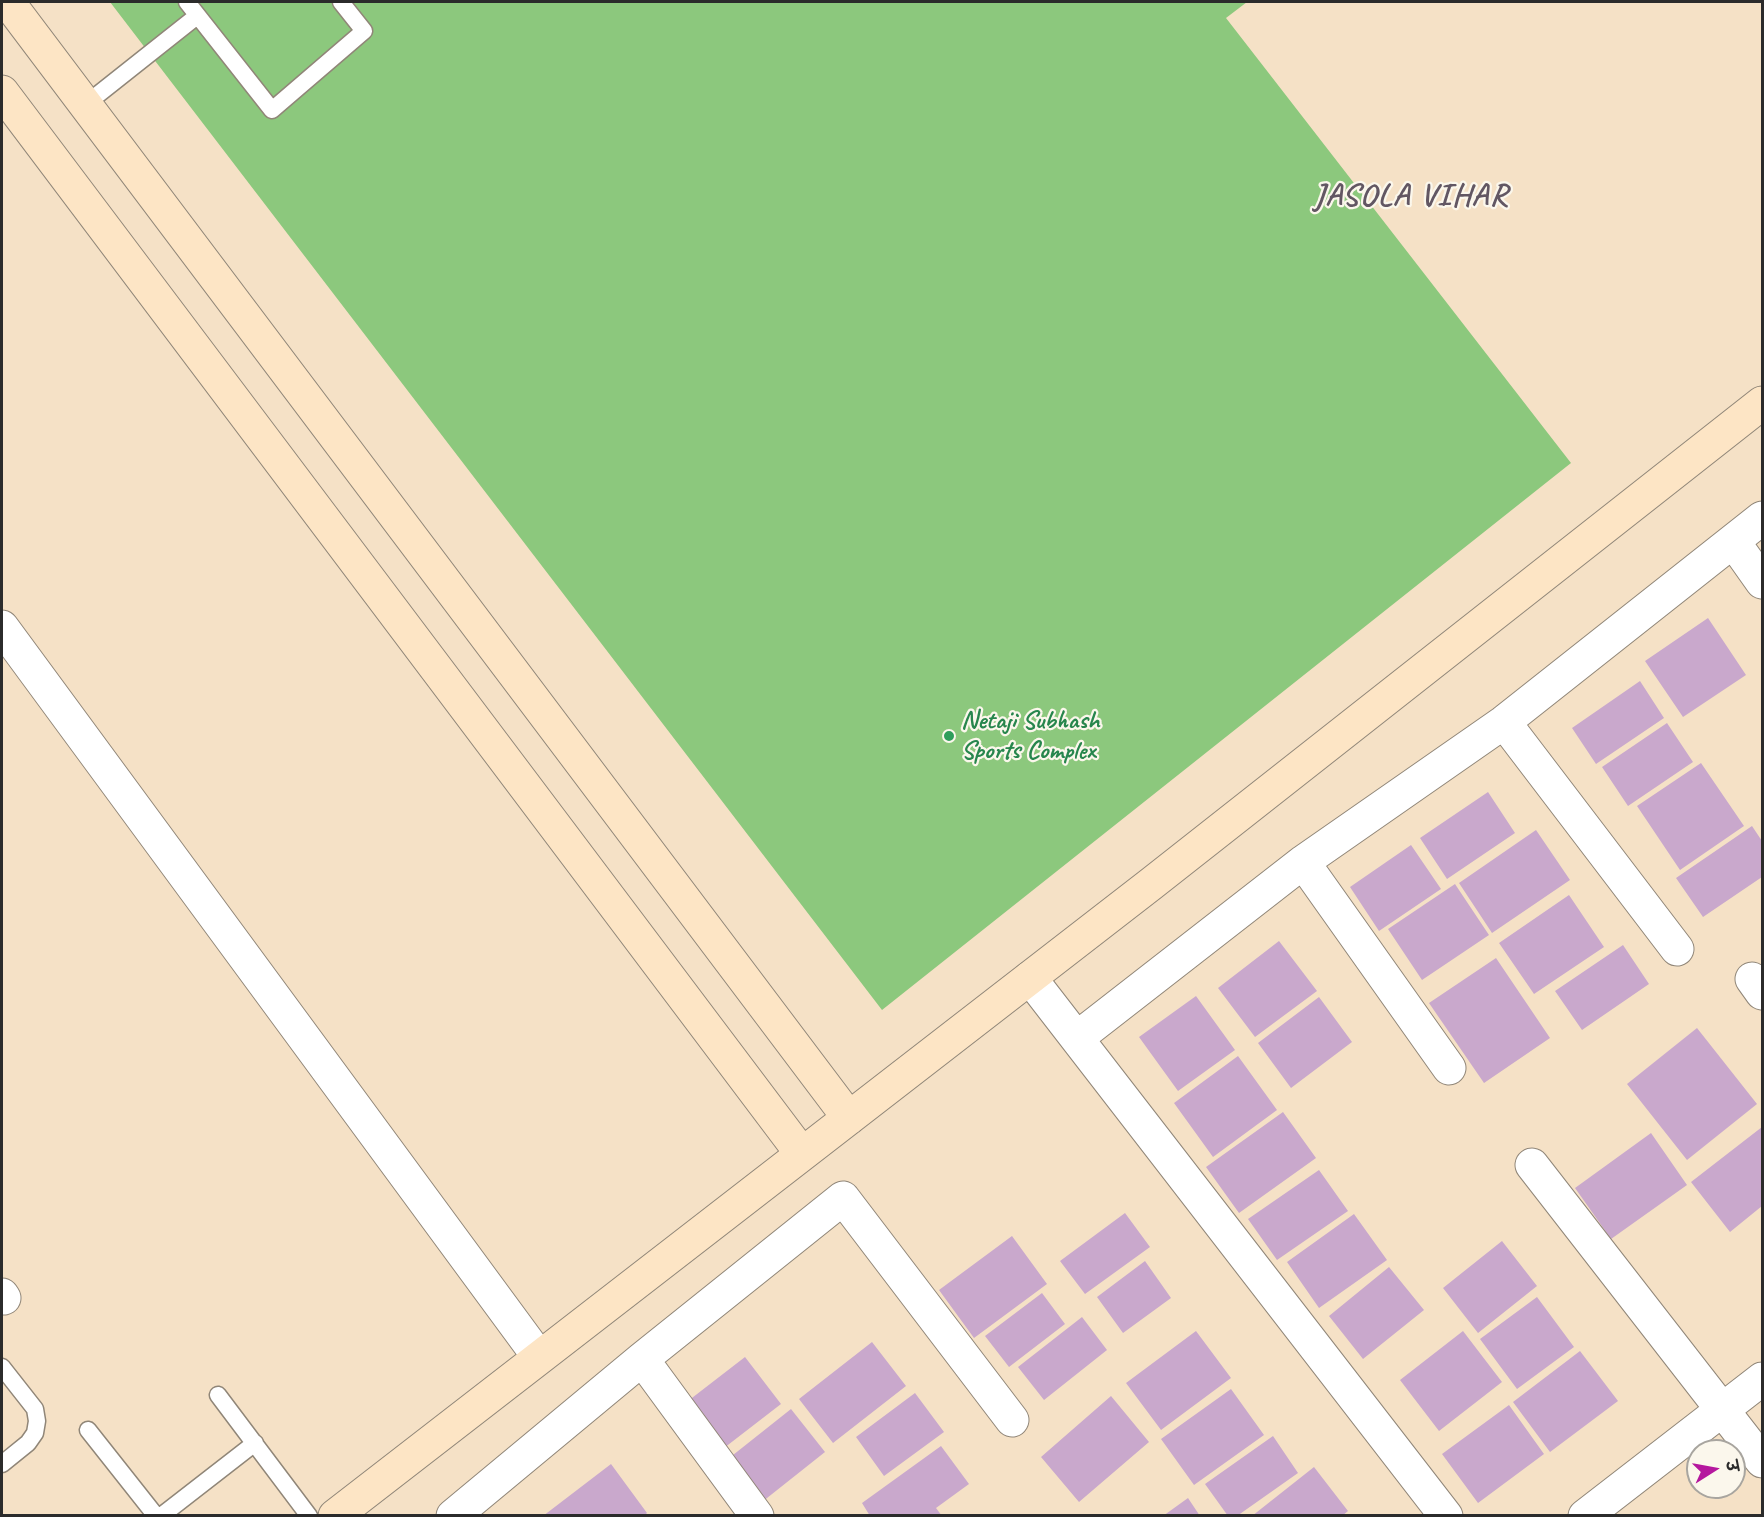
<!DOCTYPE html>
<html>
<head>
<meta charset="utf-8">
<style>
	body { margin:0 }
	#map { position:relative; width:1764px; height:1517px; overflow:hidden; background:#f5e1c6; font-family:Caveat,"Playpen Sans Deva",sans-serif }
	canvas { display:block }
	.frame { position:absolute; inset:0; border:3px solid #2b2b2b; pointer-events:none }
	.north { position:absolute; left:1686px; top:1439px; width:60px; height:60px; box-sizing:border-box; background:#fbf7ec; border:2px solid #a8a59f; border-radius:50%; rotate:79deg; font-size:16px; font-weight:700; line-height:24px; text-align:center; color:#2b2b2b }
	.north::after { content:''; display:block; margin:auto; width:21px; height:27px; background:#b5179e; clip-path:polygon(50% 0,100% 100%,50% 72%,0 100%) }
</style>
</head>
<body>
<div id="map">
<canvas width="1764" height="1517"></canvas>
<div class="frame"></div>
<div class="north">उ</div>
</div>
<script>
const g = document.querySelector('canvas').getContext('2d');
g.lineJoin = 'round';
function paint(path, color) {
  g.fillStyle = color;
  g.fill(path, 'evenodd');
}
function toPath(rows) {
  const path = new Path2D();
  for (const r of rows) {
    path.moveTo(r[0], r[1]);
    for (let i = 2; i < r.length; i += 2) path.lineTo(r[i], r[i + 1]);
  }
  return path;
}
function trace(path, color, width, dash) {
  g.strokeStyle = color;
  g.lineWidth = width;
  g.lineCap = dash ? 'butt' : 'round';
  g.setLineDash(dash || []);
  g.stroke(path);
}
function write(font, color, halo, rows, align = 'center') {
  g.font = font + ' Caveat,sans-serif';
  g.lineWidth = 4.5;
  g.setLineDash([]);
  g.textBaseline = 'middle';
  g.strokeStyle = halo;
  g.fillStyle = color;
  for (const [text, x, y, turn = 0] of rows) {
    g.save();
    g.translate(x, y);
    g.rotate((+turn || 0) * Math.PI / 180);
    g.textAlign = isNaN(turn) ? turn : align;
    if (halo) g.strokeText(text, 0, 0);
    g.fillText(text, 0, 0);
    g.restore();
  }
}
paint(toPath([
	[110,2,1247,2,1226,18,1571,463,882,1010]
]), '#8cc87d');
paint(toPath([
	[1708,618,1746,675,1683,717,1645,661],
	[1640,681,1664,718,1596,764,1572,728],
	[1667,723,1693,762,1628,806,1602,767],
	[1701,763,1744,826,1680,870,1637,806],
	[1488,792,1515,833,1447,879,1420,838],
	[1752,826,1762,841,1762,877,1703,917,1676,878],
	[1536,830,1570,880,1492,933,1459,883],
	[1411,845,1441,889,1379,931,1350,887],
	[1455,884,1489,935,1422,980,1388,929],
	[1569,895,1604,947,1534,994,1499,943],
	[1279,941,1317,991,1255,1037,1218,988],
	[1623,945,1649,984,1582,1030,1555,991],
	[1496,958,1550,1038,1484,1083,1429,1003],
	[1196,996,1235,1050,1178,1091,1139,1037],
	[1319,997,1352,1042,1291,1088,1258,1043],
	[1697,1028,1757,1104,1687,1160,1627,1084],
	[1238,1056,1277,1110,1213,1157,1174,1103],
	[1283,1112,1316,1158,1239,1213,1206,1167],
	[1762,1127,1762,1206,1730,1232,1691,1182],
	[1651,1133,1687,1185,1611,1239,1575,1188],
	[1319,1170,1348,1211,1277,1260,1248,1219],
	[1125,1213,1150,1247,1085,1294,1060,1261],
	[1354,1214,1387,1260,1319,1308,1287,1262],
	[1012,1236,1047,1284,974,1338,939,1290],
	[1502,1241,1537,1286,1478,1333,1443,1288],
	[1145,1261,1171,1298,1123,1333,1097,1297],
	[1389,1267,1424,1310,1363,1359,1329,1316],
	[1042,1293,1065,1324,1009,1367,985,1336],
	[1537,1297,1574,1347,1517,1389,1480,1339],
	[1082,1317,1107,1350,1044,1400,1018,1367],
	[1196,1331,1231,1378,1161,1430,1126,1383],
	[1463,1331,1502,1382,1439,1431,1400,1380],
	[872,1342,906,1386,833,1443,799,1399],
	[1580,1351,1618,1401,1550,1452,1513,1402],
	[745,1357,781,1404,724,1448,688,1401],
	[1231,1389,1264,1435,1194,1485,1161,1439],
	[915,1393,944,1432,884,1476,856,1437],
	[1111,1396,1149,1442,1079,1502,1041,1457],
	[1509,1405,1544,1454,1478,1503,1442,1454],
	[791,1409,825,1452,762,1502,728,1459],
	[1273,1436,1298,1473,1237,1516,1228,1516,1205,1484],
	[941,1446,969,1484,936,1508,942,1516,870,1516,862,1503],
	[611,1464,647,1513,644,1516,543,1516],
	[1314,1467,1348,1511,1342,1516,1252,1516],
	[1188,1498,1200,1516,1163,1516]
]), '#c9a8cc');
const lane = toPath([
	[187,2,272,110,364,31,341,2],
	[86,104,197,16],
	[2,1367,35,1409,37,1421,35,1433,28,1443,2,1464],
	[218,1395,309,1516],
	[88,1430,156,1516],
	[161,1516,255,1443]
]);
const street = toPath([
	[1733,541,1762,582],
	[2,627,539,1357],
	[1504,722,1677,949],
	[1303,862,1449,1068],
	[1030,978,1446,1516],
	[1752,979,1762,993],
	[1077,1038,1303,862,1504,722,1762,518],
	[1532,1165,1762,1461],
	[2,1295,4,1298],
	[642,1359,757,1516],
	[453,1516,642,1359,843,1198,1012,1420],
	[1585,1516,1762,1379]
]);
const secondary = toPath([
	[8,2,849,1118],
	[2,92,802,1154],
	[335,1516,1151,884,1762,403]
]);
trace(lane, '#908678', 19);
trace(street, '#908678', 35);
trace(secondary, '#908678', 35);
trace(lane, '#fff', 16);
trace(street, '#fff', 33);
trace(secondary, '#fde5c5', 33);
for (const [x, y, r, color] of [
	[949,736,6,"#2e9e5b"]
]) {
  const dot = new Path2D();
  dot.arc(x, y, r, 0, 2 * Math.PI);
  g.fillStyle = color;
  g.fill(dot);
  trace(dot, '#fbf7ec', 2);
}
write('bold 26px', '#27864d', '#fbf7ec', [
	["Netaji Subhash",961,721],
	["Sports Complex",961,751]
], 'left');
g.letterSpacing = '1.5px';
write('bold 32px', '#625763', '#fbf7ec', [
	["JASOLA VIHAR",1411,197]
]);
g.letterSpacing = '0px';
</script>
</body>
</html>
